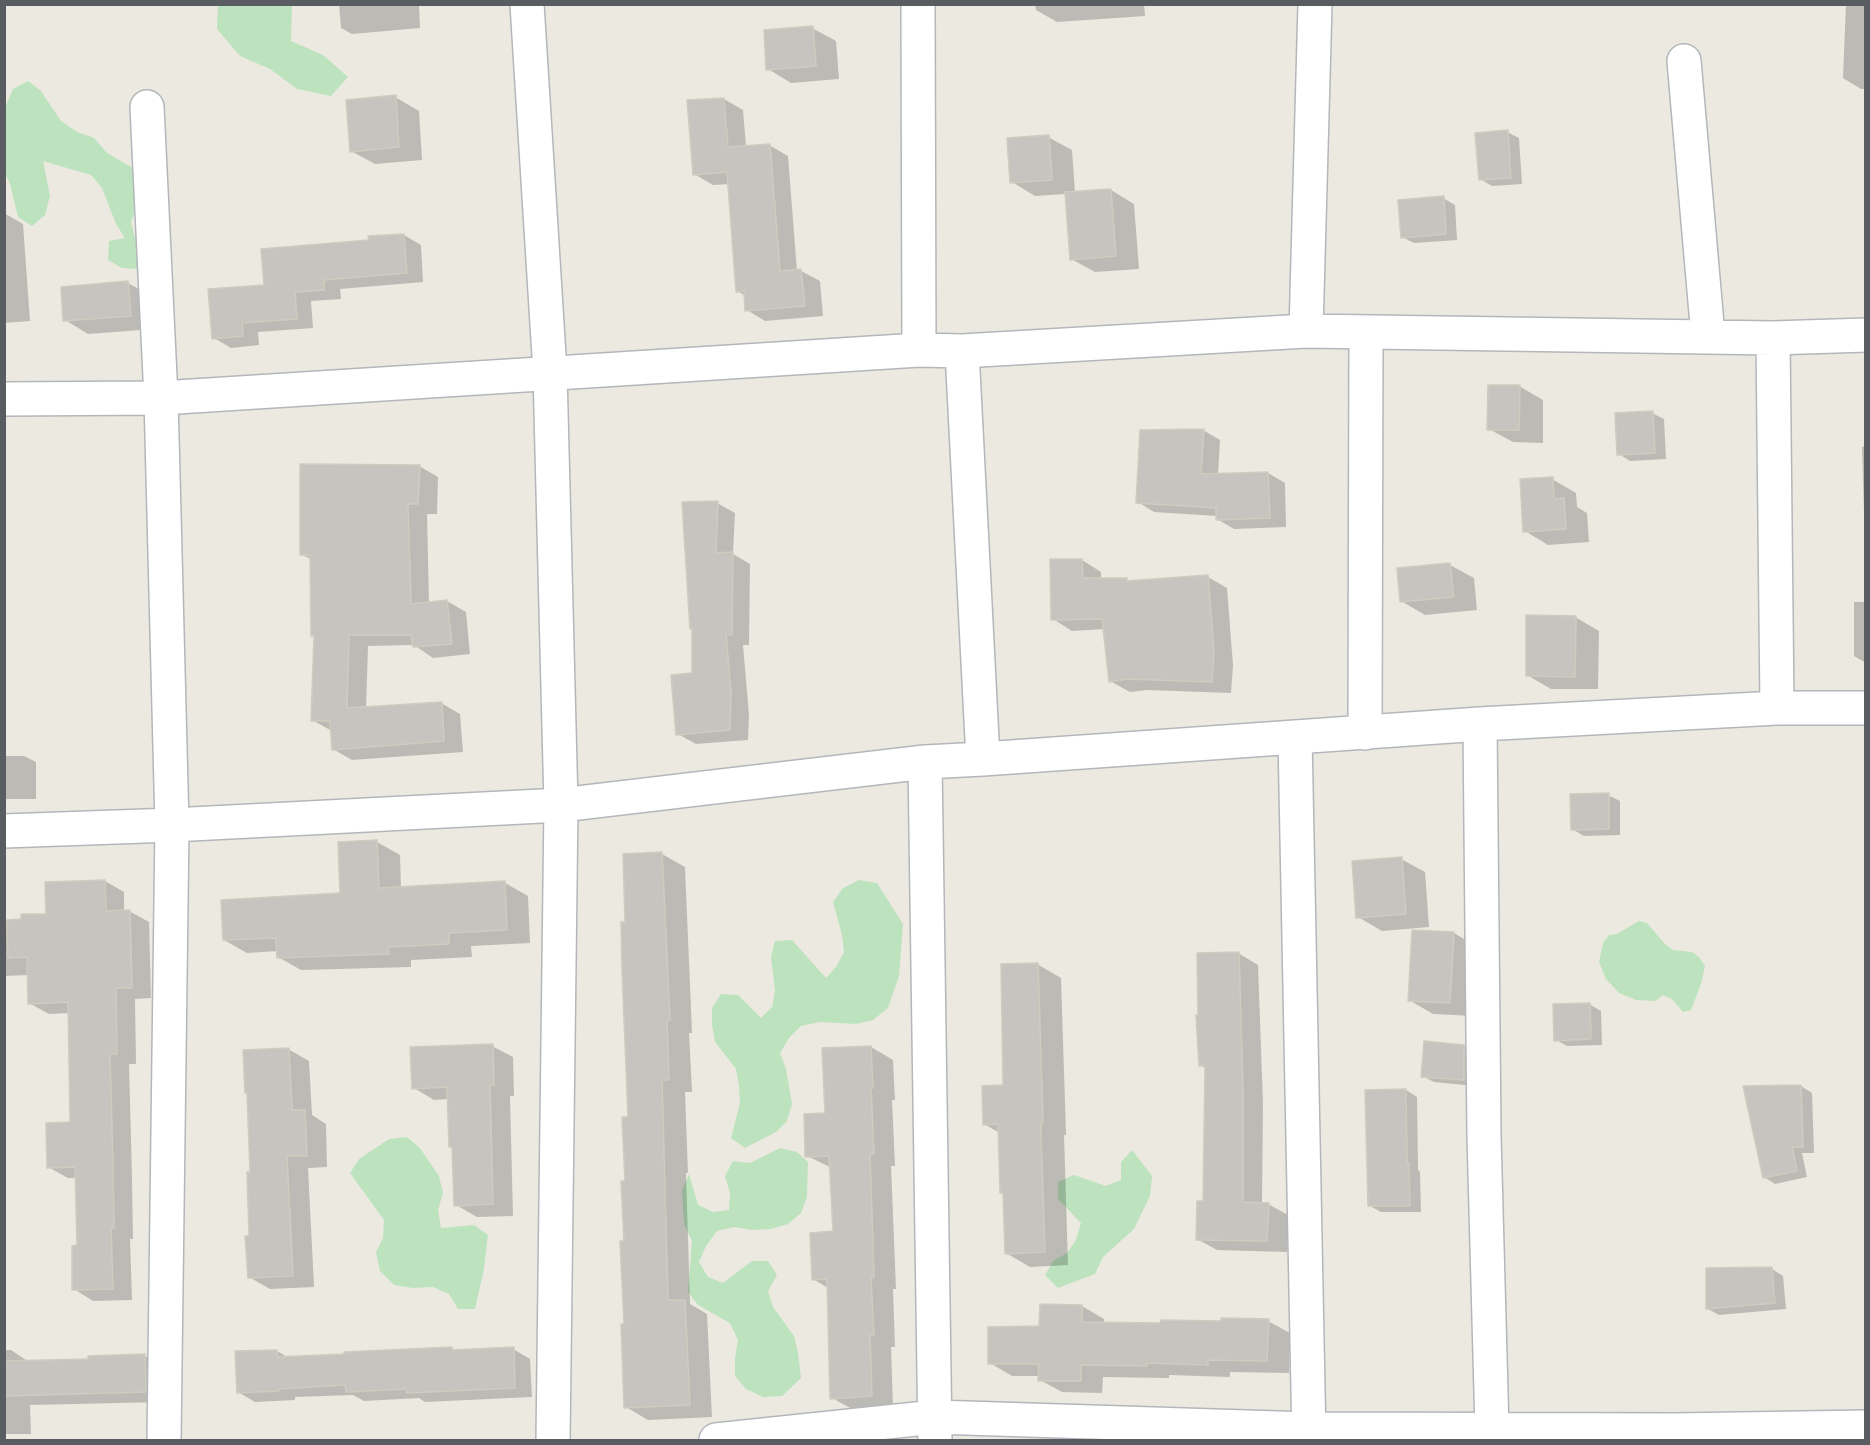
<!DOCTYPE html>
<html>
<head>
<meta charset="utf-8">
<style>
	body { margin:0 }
	#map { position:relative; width:1870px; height:1445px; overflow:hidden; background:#ece9e1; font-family:Cabin,sans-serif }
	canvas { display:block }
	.frame { position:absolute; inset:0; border:6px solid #595d61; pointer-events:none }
</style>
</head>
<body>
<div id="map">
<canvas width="1870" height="1445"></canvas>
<div class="frame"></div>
</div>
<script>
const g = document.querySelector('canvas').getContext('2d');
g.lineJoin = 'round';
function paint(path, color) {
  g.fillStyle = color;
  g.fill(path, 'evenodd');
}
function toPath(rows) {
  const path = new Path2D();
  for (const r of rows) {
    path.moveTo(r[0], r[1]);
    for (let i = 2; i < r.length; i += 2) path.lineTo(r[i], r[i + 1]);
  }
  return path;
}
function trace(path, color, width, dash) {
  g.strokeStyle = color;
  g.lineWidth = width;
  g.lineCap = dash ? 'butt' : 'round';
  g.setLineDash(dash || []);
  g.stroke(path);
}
paint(toPath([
	[218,5,292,5,291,41,323,55,348,77,331,96,297,89,270,69,240,56,217,29],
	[28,81,41,91,61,121,77,132,94,138,107,153,138,171,144,188,131,222,135,238,144,254,138,269,122,268,108,260,109,241,125,238,116,224,102,188,91,175,43,161,50,196,45,215,32,226,18,217,10,184,5,173,4,110,13,89],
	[859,880,877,883,903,924,899,976,888,1008,873,1020,856,1024,820,1022,801,1026,789,1038,780,1053,786,1069,792,1104,787,1121,776,1132,745,1148,731,1138,740,1103,739,1086,736,1069,715,1042,712,1025,712,1008,721,994,738,995,761,1018,772,1007,775,991,771,957,775,941,792,940,826,978,836,967,844,952,842,935,833,902,843,888],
	[1639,921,1647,923,1665,944,1673,950,1692,952,1699,957,1705,966,1701,984,1691,1010,1683,1012,1672,999,1663,995,1656,1001,1636,1000,1619,993,1606,979,1599,962,1603,943,1609,935,1617,934],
	[407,1137,420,1148,439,1176,443,1193,438,1210,441,1228,474,1225,488,1235,484,1269,475,1309,458,1309,449,1294,433,1287,413,1288,394,1285,380,1271,376,1252,383,1238,384,1220,350,1173,359,1159,389,1139],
	[780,1148,797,1152,808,1162,807,1197,801,1213,788,1224,771,1229,752,1230,734,1227,717,1231,706,1246,699,1262,708,1277,723,1283,752,1261,768,1261,777,1275,768,1291,773,1307,794,1336,798,1353,801,1378,782,1396,763,1397,746,1389,735,1376,735,1358,738,1340,730,1323,698,1305,688,1292,692,1241,684,1224,682,1190,689,1174,698,1205,713,1212,729,1210,730,1193,725,1176,733,1161,750,1163],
	[1132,1150,1152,1176,1150,1196,1134,1229,1103,1257,1095,1274,1058,1288,1045,1275,1053,1261,1067,1253,1076,1240,1081,1223,1058,1199,1058,1182,1074,1175,1106,1186,1121,1180,1121,1162]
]), '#bde3be');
paint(toPath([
	[339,4,419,4,420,28,352,34,341,28],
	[1035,4,1144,4,1145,16,1057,22,1036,10],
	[1846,4,1866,4,1866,89,1861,89,1843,78],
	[812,28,836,41,839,79,791,83,768,69],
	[395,97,419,111,422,160,375,164,351,151],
	[724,99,743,110,746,147,769,145,788,156,797,271,801,271,820,281,823,316,765,321,747,310,746,296,737,291,729,184,713,185,694,174],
	[1507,132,1519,138,1522,184,1492,186,1480,179],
	[1048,137,1072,150,1075,193,1111,190,1134,204,1139,269,1095,272,1071,259,1066,194,1035,196,1012,182],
	[1443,198,1455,205,1457,240,1414,243,1402,237],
	[4,213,23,224,30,321,4,323],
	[404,235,421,245,423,282,340,289,341,299,311,301,313,328,258,332,259,345,231,348,214,338,265,286,370,241],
	[128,283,151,296,154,329,88,334,65,320],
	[1519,386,1543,400,1543,443,1513,442,1489,429],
	[1652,413,1664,419,1666,459,1630,461,1619,454],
	[1203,430,1220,440,1218,475,1268,473,1285,483,1286,527,1234,529,1217,519,1217,516,1154,512,1138,502],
	[1866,446,1866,513,1864,512,1862,447],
	[419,466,438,477,437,514,427,514,429,603,447,601,466,612,470,654,433,658,414,645,368,646,366,709,441,703,460,714,463,752,352,760,333,749,332,731,312,720,316,637,312,560,301,554],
	[1552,479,1576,493,1577,507,1587,513,1589,542,1548,545,1525,531],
	[717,503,735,513,733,554,750,564,749,645,743,645,749,715,748,740,696,744,678,734,693,674,694,630],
	[1082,560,1101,572,1101,580,1159,580,1208,577,1227,588,1233,665,1231,693,1147,690,1130,692,1110,681,1105,629,1072,631,1053,619],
	[1450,565,1474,578,1477,610,1425,615,1401,601],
	[1854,602,1866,602,1866,663,1854,656],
	[1575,617,1599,631,1598,689,1551,689,1527,675],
	[4,756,24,756,36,762,36,799,4,799],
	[1608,795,1620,801,1620,835,1584,836,1572,829],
	[377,842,400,855,401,889,505,883,528,896,530,943,471,946,472,957,411,960,411,967,301,970,278,957,278,951,247,953,224,940,341,894],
	[662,854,685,867,692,1033,689,1033,692,1092,685,1092,688,1173,686,1173,690,1304,707,1314,712,1417,648,1420,626,1407,626,1182,630,1118,626,923],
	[1401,859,1425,872,1429,927,1382,931,1358,917],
	[105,881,124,892,124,911,129,911,149,922,151,998,135,999,136,1064,129,1064,132,1178,133,1239,130,1239,132,1300,93,1301,74,1289,79,1247,77,1178,68,1178,48,1167,72,1123,70,1013,49,1014,29,1003,29,975,4,976,4,921,23,920,47,915],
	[1454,933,1477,947,1474,1016,1433,1014,1409,1000],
	[1238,953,1258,965,1263,1103,1262,1204,1268,1204,1288,1215,1287,1252,1217,1250,1197,1239,1204,1203,1207,1069,1200,1065],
	[1037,964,1061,978,1066,1135,1064,1135,1068,1265,1030,1267,1006,1253,1000,1133,984,1124,1004,1086],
	[1589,1004,1601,1011,1602,1045,1567,1046,1556,1040],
	[492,1046,513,1057,514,1096,510,1096,513,1216,477,1217,456,1205,449,1099,434,1100,414,1088],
	[1464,1046,1475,1053,1475,1086,1434,1082,1422,1076],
	[871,1047,893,1060,895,1100,892,1100,895,1166,891,1166,896,1289,893,1289,895,1347,891,1347,893,1408,854,1410,832,1398,828,1288,813,1279,835,1233,832,1168,807,1156,826,1114],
	[288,1049,309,1061,312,1115,326,1124,327,1167,308,1168,314,1287,270,1289,249,1277,252,1173],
	[1801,1086,1812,1093,1814,1153,1802,1153,1807,1177,1775,1184,1764,1177],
	[1406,1090,1417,1097,1418,1170,1420,1172,1421,1212,1381,1212,1370,1206],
	[1772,1269,1783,1276,1786,1309,1719,1315,1708,1309],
	[1082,1306,1104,1319,1104,1324,1268,1321,1290,1333,1289,1373,1230,1372,1230,1377,1169,1375,1169,1378,1103,1377,1102,1393,1062,1392,1040,1380,1040,1376,1012,1376,990,1363,1041,1328],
	[451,1349,456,1352,513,1349,530,1359,532,1397,425,1402,419,1398,364,1401,353,1395,295,1397,295,1400,255,1402,238,1392,277,1351,289,1358],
	[4,1350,11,1350,29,1362,90,1361,145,1356,163,1366,164,1402,30,1405,31,1434,4,1434]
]), '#0003');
const building = toPath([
	[813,26,816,66,766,70,764,30,813,26],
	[396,95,399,147,350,152,346,100,396,95],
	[724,98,728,147,770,144,780,271,801,269,805,306,745,311,744,291,736,292,727,172,693,175,687,100,724,98],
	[1508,130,1511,178,1479,180,1475,133,1508,130],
	[1049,135,1052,180,1010,183,1007,138,1049,135],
	[1111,189,1116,256,1070,260,1065,192,1111,189],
	[1444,196,1446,234,1401,238,1398,200,1444,196],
	[404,234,407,273,324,280,324,290,295,292,297,319,242,323,243,336,212,339,208,289,264,285,261,249,369,240,368,236,404,234],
	[128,281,131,316,63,321,61,287,128,281],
	[1488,385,1520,385,1519,430,1487,430,1488,385],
	[1653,411,1655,453,1617,455,1615,413,1653,411],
	[1204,429,1201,474,1268,472,1270,518,1216,520,1216,508,1136,503,1140,430,1204,429],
	[300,464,420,465,418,504,408,504,411,604,447,600,452,644,413,647,411,635,349,635,347,708,442,702,444,741,332,750,330,721,311,721,314,636,311,636,310,555,300,555,300,464],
	[1553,477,1554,499,1564,498,1566,529,1523,532,1520,479,1553,477],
	[718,501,716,553,733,552,732,635,726,635,731,692,730,730,676,735,671,675,692,673,692,629,690,629,682,502,718,501],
	[1050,559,1082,559,1083,578,1127,578,1127,581,1208,575,1214,653,1212,682,1127,679,1109,682,1102,619,1051,620,1050,559],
	[1450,563,1454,597,1400,602,1397,568,1450,563],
	[1526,615,1576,616,1575,677,1526,676,1526,615],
	[1609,793,1609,829,1571,830,1570,794,1609,793],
	[377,840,379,888,505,881,507,930,449,933,449,944,388,947,389,954,277,958,276,938,223,940,221,900,340,893,338,842,377,840],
	[662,852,670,1020,667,1021,669,1080,662,1080,668,1300,685,1300,690,1405,624,1408,621,1324,624,1324,620,1241,624,1241,621,1181,625,1181,622,1117,628,1117,622,970,621,922,625,922,623,854,662,852],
	[1402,857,1406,914,1356,918,1352,861,1402,857],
	[105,880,106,911,130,910,132,988,116,988,117,1054,110,1054,113,1166,114,1228,111,1228,113,1289,72,1290,72,1246,77,1245,75,1167,47,1168,46,1123,70,1122,68,1002,28,1004,27,957,8,958,7,920,21,919,21,914,46,914,45,882,105,880],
	[1412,930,1454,932,1450,1003,1408,1001,1412,930],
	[1239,952,1243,1090,1243,1202,1269,1203,1267,1241,1196,1240,1197,1201,1203,1201,1205,1065,1199,1066,1196,1015,1198,1015,1197,953,1239,952],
	[1038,963,1043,1123,1041,1123,1041,1135,1045,1252,1005,1254,1003,1193,1000,1193,998,1124,983,1125,982,1086,1003,1085,1001,964,1038,963],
	[1590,1003,1591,1039,1554,1041,1553,1004,1590,1003],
	[1424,1041,1464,1045,1464,1080,1421,1077,1424,1041],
	[493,1044,494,1085,490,1085,493,1204,454,1206,452,1147,449,1147,447,1087,412,1089,410,1047,493,1044],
	[871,1046,873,1088,871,1088,874,1154,870,1154,874,1277,871,1277,874,1335,870,1335,872,1396,830,1399,827,1279,812,1280,810,1233,833,1231,829,1156,805,1157,804,1114,825,1113,822,1048,871,1046],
	[289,1048,292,1110,305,1110,307,1156,287,1156,293,1276,248,1278,245,1236,249,1236,247,1172,250,1172,247,1093,245,1093,243,1050,289,1048],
	[1801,1085,1803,1147,1792,1147,1797,1171,1763,1178,1743,1086,1801,1085],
	[1406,1089,1407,1163,1409,1163,1410,1206,1368,1206,1365,1090,1406,1089],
	[1772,1267,1775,1303,1706,1309,1706,1268,1772,1267],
	[1040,1304,1082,1305,1082,1322,1160,1323,1161,1320,1221,1321,1221,1318,1269,1319,1267,1361,1208,1360,1208,1365,1147,1363,1147,1366,1081,1365,1081,1381,1038,1381,1039,1364,988,1364,988,1327,1039,1326,1040,1304],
	[452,1347,452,1350,514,1347,515,1388,407,1393,406,1389,346,1392,345,1385,279,1389,279,1391,237,1393,235,1351,277,1350,277,1357,344,1354,344,1352,452,1347],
	[145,1354,146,1392,4,1396,4,1361,88,1359,88,1356,145,1354]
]);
paint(building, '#c6c4be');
trace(building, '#d0cbbf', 1.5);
const street = toPath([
	[527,4,550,372,561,805,553,1440],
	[918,4,919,350],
	[1684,61,1708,336],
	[147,107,161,398,172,825,164,1440],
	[1306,331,1315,4],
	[1773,338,1777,708],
	[962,351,983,759],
	[4,399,161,398,919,350,962,351,1306,331,1773,338,1866,335],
	[1480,724,1484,1136,1492,1429],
	[1365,733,1366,332],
	[1295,737,1309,1440],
	[925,762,935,1440],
	[4,831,172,825,561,805,925,762,983,759,1480,724,1777,708,1866,708],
	[716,1440,935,1417,1309,1429,1675,1430,1866,1427]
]);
trace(street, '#b3b7bb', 36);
trace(street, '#fff', 33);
</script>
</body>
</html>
